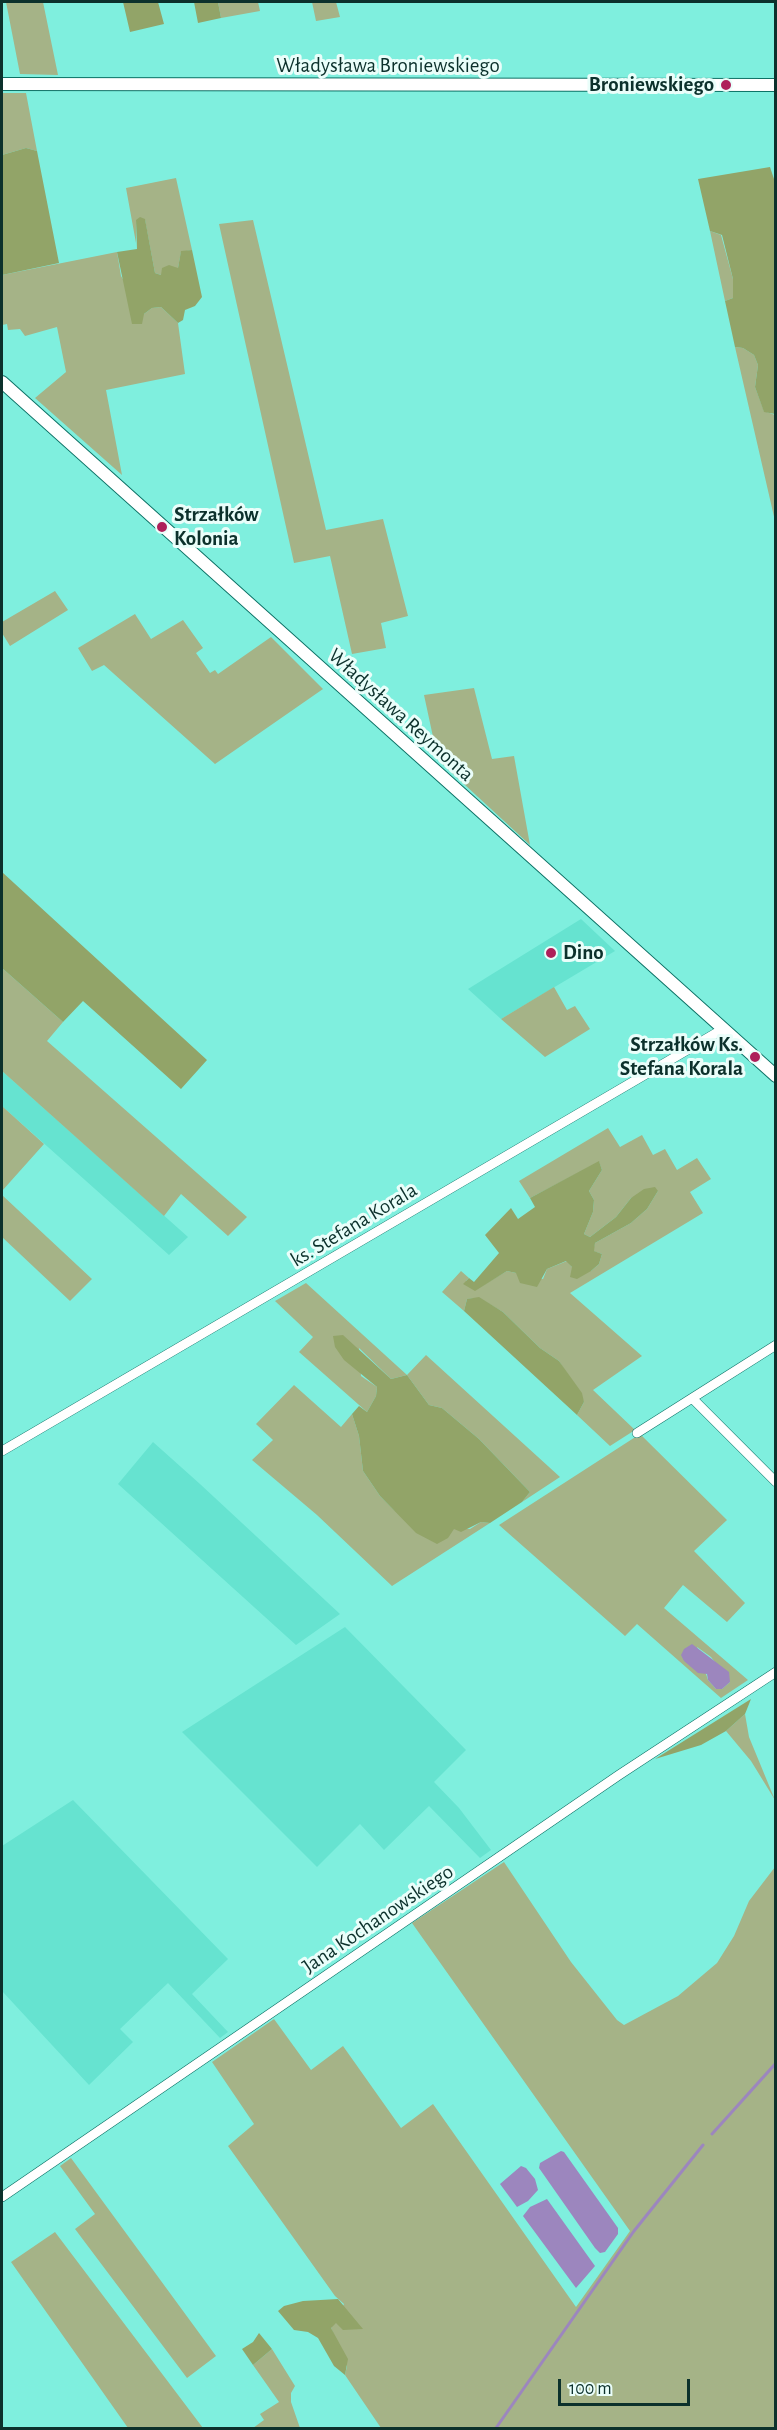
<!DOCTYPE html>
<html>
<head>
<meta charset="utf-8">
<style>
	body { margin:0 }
	#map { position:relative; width:777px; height:2430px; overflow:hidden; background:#7fefde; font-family:"Alegreya Sans",sans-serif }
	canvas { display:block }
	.frame { position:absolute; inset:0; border:3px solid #0c312c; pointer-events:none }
	.scale { position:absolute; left:558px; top:2379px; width:132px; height:27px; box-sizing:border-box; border:3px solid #0c312c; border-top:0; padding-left:8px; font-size:18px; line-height:21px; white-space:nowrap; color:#0c312c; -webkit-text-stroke:4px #eafefa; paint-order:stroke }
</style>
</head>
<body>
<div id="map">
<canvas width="777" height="2430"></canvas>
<div class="frame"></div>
<div class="scale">100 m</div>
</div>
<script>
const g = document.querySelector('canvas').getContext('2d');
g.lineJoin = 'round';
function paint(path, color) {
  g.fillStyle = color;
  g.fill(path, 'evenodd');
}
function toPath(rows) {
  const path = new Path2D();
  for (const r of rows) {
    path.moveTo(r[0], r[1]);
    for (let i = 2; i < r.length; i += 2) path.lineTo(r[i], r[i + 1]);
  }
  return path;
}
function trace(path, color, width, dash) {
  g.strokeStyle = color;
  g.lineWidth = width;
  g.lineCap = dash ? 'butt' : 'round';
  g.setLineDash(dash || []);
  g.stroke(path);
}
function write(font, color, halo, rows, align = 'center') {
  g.font = font + ' "Alegreya Sans",sans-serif';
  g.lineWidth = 6;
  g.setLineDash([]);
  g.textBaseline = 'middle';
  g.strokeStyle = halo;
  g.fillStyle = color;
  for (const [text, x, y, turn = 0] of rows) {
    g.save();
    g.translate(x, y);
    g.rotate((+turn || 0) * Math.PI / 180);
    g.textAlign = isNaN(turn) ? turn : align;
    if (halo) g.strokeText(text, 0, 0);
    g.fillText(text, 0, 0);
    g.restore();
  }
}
paint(toPath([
	[581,919,615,951,501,1019,468,989],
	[2,1071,188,1237,169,1255,2,1106],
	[153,1442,200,1484,340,1614,296,1645,118,1484],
	[345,1627,466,1750,434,1782,459,1808,491,1850,480,1858,429,1806,384,1850,360,1824,317,1867,182,1732],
	[73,1800,228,1959,192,1994,228,2032,220,2038,168,1983,120,2029,133,2042,89,2085,2,1991,2,1846]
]), '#66e3d0');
paint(toPath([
	[6,2,43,2,58,75,20,74],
	[218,2,258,2,260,11,221,18],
	[312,2,336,2,340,17,316,21],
	[2,93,26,93,37,151,26,148,2,155],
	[176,178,192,250,181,252,178,268,161,275,155,273,145,220,136,220,136,243,126,188],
	[253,220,326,530,383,519,408,616,381,623,386,648,352,654,330,556,294,563,219,224],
	[710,231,721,235,733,279,733,298,725,301],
	[117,252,121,276,144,314,152,308,161,307,178,323,185,374,106,390,122,475,35,398,66,372,57,327,25,336,20,329,8,330,7,324,2,325,2,275],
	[735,347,743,348,754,355,758,365,755,387,764,411,775,415,775,521],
	[55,591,68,610,10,646,2,633,2,622],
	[135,614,151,639,183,620,203,648,196,653,210,673,215,670,218,674,271,637,323,689,215,764,104,665,92,671,78,648],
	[474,688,492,759,514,756,530,845,438,760,424,695],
	[2,968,63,1022,47,1041,247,1217,228,1236,181,1194,164,1216,2,1071],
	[554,987,567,1010,575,1006,590,1029,545,1057,501,1019],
	[2,1106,44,1144,2,1191],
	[608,1128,620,1147,642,1135,653,1155,665,1149,677,1170,697,1158,711,1179,690,1192,703,1213,570,1293,642,1356,593,1390,635,1430,610,1446,577,1415,584,1402,559,1361,540,1348,503,1312,479,1298,467,1299,464,1311,442,1292,461,1271,469,1278,466,1281,480,1287,507,1271,543,1279,547,1269,567,1261,572,1267,591,1271,599,1264,602,1254,593,1251,595,1243,631,1223,647,1209,658,1191,631,1198,616,1217,590,1237,584,1234,593,1212,594,1200,589,1191,602,1170,599,1162,530,1198,519,1181],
	[2,1195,92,1279,70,1301,2,1237],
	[306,1283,407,1375,426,1355,560,1477,522,1502,530,1492,479,1439,442,1408,429,1405,407,1375,391,1379,359,1348,361,1376,377,1387,376,1396,367,1412,299,1352,313,1337,275,1301],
	[294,1385,341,1427,352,1414,359,1436,363,1471,380,1496,394,1510,454,1529,470,1529,481,1522,490,1523,392,1586,317,1515,252,1460,273,1440,256,1424],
	[640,1434,727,1520,694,1551,745,1603,727,1622,683,1585,664,1608,748,1680,721,1698,637,1624,625,1636,499,1525],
	[697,1647,711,1657,730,1682,722,1689,716,1689,708,1680],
	[745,1714,749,1737,775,1800,751,1761,726,1731],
	[504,1862,571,1962,617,2020,624,2025,678,1996,717,1963,734,1936,749,1901,775,1867,775,2428,381,2428,345,2375,347,2366,331,2328,344,2304,335,2296,228,2146,254,2124,212,2062,274,2019,311,2070,343,2046,401,2128,433,2104,576,2307,630,2231,412,1923],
	[71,2158,216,2356,187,2378,75,2229,95,2214,60,2166],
	[55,2232,203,2428,128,2428,11,2262],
	[272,2349,295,2386,291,2393,291,2402,300,2428,253,2428,264,2420,260,2414,279,2402,253,2365]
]), '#a5b387');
paint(toPath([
	[123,2,158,2,164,24,130,32],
	[194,2,218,2,221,18,198,23],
	[26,148,37,151,59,263,2,275,2,155],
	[770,167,776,185,775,414,764,412,755,387,758,365,754,355,743,348,735,347,725,301,733,298,733,279,722,235,710,231,698,179],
	[140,217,145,219,155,273,161,275,162,268,169,265,178,268,181,251,192,250,202,297,195,306,185,310,183,320,178,323,161,307,152,308,144,314,142,324,132,324,117,252,137,249,136,220],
	[2,872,207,1060,181,1089,83,1001,63,1022,2,968],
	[599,1161,602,1170,589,1191,594,1200,593,1212,584,1234,590,1237,616,1217,631,1198,644,1189,655,1187,658,1191,647,1209,631,1223,595,1243,594,1251,602,1254,599,1264,591,1271,577,1279,570,1277,572,1267,566,1261,547,1269,537,1287,520,1283,516,1273,507,1271,475,1291,463,1284,469,1278,474,1282,499,1253,485,1235,511,1208,518,1219,535,1207,530,1198],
	[479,1297,503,1312,540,1348,559,1361,582,1393,584,1402,577,1415,464,1311,467,1299],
	[343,1335,391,1379,407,1375,429,1405,442,1408,479,1439,530,1492,522,1502,490,1523,481,1522,461,1532,454,1529,448,1538,437,1544,416,1533,380,1496,363,1471,359,1436,352,1414,359,1406,367,1412,376,1396,377,1387,344,1360,335,1347,333,1336],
	[751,1699,745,1714,726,1731,701,1745,655,1759],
	[338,2299,363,2329,343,2330,336,2323,331,2328,348,2359,345,2375,334,2366,318,2338,308,2332,294,2330,278,2311,284,2306,303,2301],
	[259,2333,272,2349,253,2365,242,2349,253,2342]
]), '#92a468');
paint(toPath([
	[692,1644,729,1672,730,1682,722,1689,716,1689,708,1680,707,1674,698,1673,684,1661,681,1655,684,1649],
	[561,2151,564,2152,618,2228,618,2234,605,2252,600,2253,595,2248,539,2168,540,2163],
	[521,2166,526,2168,535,2179,538,2190,528,2201,517,2207,500,2184],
	[547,2199,595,2266,576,2288,523,2216,530,2207]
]), '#9c86be');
trace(toPath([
	[712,2134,776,2063],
	[496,2428,634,2231,703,2145]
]), '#9c86be', 3);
const street = toPath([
	[693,1399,776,1482],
	[637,1433,776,1345],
	[2,1451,723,1029],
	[2,2197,619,1775,776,1672]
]);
const secondary = toPath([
	[2,84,776,85],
	[2,382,776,1076]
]);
trace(street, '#0c7165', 10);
trace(secondary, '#0c7165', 14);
trace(street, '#fff', 9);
trace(secondary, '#fff', 12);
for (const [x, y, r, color] of [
	[726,85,6,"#ae205a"],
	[162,527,6,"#ae205a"],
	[551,953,6,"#ae205a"],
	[755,1057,6,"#ae205a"]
]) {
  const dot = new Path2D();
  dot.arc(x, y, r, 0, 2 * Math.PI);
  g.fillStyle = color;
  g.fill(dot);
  trace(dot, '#eafefa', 2);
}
write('21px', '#0c312c', '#eafefa', [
	["Władysława Broniewskiego",388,66],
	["Władysława Reymonta",401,715,42],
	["ks. Stefana Korala",354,1225,-31],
	["Jana Kochanowskiego",378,1919,-34]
]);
write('bold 21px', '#0c312c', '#eafefa', [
	["Broniewskiego",714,85],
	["Strzałków",174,515,"left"],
	["Kolonia",174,539,"left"],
	["Dino",563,953,"left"],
	["Strzałków Ks.",743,1045],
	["Stefana Korala",743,1069]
], 'right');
</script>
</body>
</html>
